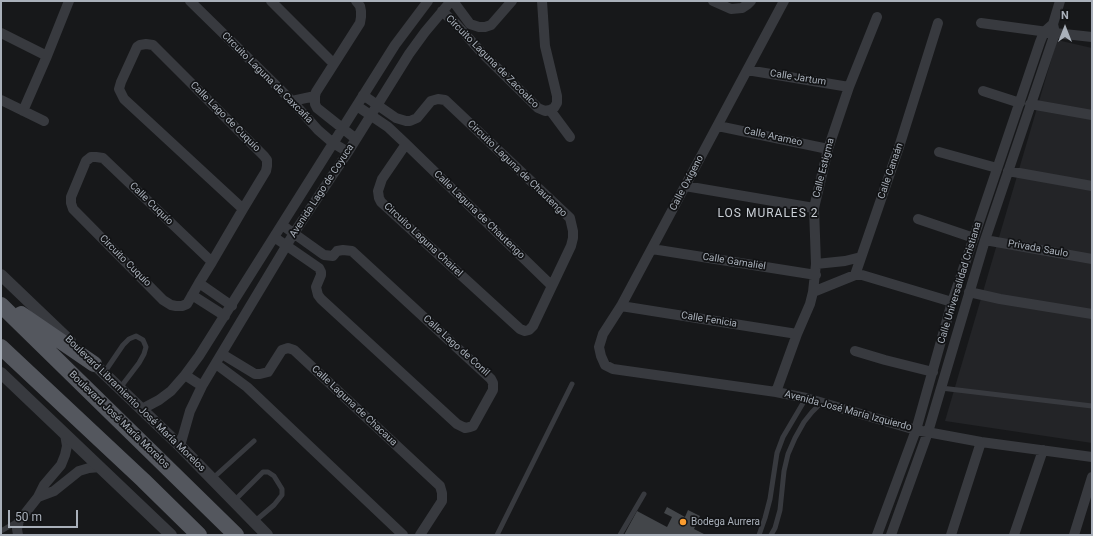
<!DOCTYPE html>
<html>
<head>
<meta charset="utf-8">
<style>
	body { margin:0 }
	#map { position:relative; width:1093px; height:536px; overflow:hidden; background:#17181a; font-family:Roboto,sans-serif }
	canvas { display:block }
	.frame { position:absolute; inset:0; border:2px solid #a9b0ba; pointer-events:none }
	.north { position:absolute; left:1045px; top:8px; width:40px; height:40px; -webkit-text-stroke:3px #121315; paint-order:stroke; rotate:0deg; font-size:11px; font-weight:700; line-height:16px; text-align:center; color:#a9b0ba }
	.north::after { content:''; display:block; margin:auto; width:14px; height:18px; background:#a9b0ba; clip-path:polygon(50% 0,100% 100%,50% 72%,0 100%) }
	.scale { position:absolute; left:8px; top:510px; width:70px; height:18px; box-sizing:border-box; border:2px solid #a9b0ba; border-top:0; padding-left:5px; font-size:12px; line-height:14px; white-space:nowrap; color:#a9b0ba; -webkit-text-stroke:3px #121315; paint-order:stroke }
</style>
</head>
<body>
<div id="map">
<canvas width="1093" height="536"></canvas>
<div class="frame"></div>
<div class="north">N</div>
<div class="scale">50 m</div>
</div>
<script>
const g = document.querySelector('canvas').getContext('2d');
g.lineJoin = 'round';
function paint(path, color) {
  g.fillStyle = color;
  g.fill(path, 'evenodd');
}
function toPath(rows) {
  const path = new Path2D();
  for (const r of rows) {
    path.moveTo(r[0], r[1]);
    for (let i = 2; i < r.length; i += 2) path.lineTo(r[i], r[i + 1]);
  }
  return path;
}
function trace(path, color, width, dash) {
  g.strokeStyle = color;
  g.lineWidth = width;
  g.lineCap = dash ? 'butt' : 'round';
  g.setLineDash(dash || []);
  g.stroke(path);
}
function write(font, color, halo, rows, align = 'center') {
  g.font = font + ' Roboto,sans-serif';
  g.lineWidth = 3.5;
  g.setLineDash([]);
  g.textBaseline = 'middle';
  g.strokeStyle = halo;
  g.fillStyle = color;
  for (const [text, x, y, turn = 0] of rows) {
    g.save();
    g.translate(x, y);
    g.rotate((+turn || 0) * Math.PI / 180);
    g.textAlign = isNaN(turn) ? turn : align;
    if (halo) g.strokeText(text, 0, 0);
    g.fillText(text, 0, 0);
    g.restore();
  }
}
paint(toPath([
	[1057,40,1092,48,1092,443,945,421]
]), '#232427');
paint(toPath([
	[667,507,685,517,688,510,700,516,694,529,706,535,624,535,637,511,667,527,672,517,664,513]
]), '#43464a');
trace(toPath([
	[104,373,123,345,129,339,136,336,143,340,146,347,144,354,139,363,120,388],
	[941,388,1092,406],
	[212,479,254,441],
	[234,501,263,472,268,472,274,476,282,489,282,495,274,505,254,522],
	[1,531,18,521],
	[497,535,572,384],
	[620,535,644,494],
	[759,535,765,518,770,499,777,453,783,437,806,398],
	[771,535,775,528,780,510,784,471,788,454,795,438,804,422,812,412,821,403]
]), '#383a3f', 5);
trace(toPath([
	[190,1,292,101,318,130,333,143,348,152],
	[271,1,334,64],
	[453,1,470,24,479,27,485,27,491,25,512,1],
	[713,1,731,9,742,8,748,4,751,1],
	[784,1,621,306,603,334,599,347,601,356,605,365,613,369,776,392,806,398,916,430,981,442,1092,457],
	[442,11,457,25,482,53,538,108,545,111,550,110,554,108,557,103,557,96,545,46,542,1],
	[981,23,1055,33,1092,37],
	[1,33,47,56],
	[747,70,849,87],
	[983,91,1020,103],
	[363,95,396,118,406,121,410,121,417,118,431,101,438,99,445,100,570,218,573,231,573,238,571,246,533,326,529,330,525,331,520,329,381,202,379,198,378,191,382,179,406,144],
	[1,100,44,121],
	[292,101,315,96],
	[1030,104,1092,115],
	[357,106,388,127,406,144,552,286],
	[550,110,570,137],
	[23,111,47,56,69,1],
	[718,126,828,149],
	[356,139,317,108,315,104,315,96,316,92,360,23,361,17,361,11,360,6,356,1],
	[939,152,997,168],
	[1008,171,1092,186],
	[685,186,814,208],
	[918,219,974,238],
	[274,237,319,268,321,272,321,275,316,287,318,295,321,299,457,424,465,428,470,427,473,426,493,390,493,383,491,379,352,251,343,250,337,251,333,256,324,255,282,225],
	[985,240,1092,259],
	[652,249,816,275],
	[212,262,103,158,96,157,91,157,86,161,71,197,71,203,73,209,163,300,171,305,176,306,182,306,187,304,199,283,212,262,243,209,266,171,267,166,267,160,264,156,153,45,146,44,140,45,137,47,121,82,119,89,124,99,243,209],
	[816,264,845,261,861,257],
	[855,275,899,147,938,23],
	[199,283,232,306],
	[813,292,855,275,862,275,952,302],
	[969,292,1000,299,1092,314],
	[192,295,225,316],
	[621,306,797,334],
	[855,351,885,360,933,372],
	[222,354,255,374,260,374,268,372,282,350,288,348,294,350,440,486,442,493,442,501,420,535],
	[216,364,247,387,403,535],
	[185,375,202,386],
	[776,392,797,334,810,304,813,292,816,264,814,208,828,149,849,87,877,17],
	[142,409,159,400,171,391,185,375,199,356,395,45,428,1],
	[180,446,190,411,202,386,294,233,348,152,409,54,425,32,451,1],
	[38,497,54,491,79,471,89,468,100,467],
	[18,535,17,529,19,521,23,516,38,497,44,485,61,465,65,455,67,446,65,434],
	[877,535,916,430,952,302,1040,42,1044,32,1053,24],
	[891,535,928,432,985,240,1055,33,1053,24,1060,1],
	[951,535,981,442],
	[1014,535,1043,450],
	[1074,535,1092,477]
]), '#383a3f', 10);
trace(toPath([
	[1,275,70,341],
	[89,359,180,446,267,535],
	[1,373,171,535]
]), '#383a3f', 12);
trace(toPath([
	[1,305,236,535],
	[21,314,94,364],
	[1,347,143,480,199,535]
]), '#54575e', 16);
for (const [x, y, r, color] of [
	[683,522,4,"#fa9c2f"]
]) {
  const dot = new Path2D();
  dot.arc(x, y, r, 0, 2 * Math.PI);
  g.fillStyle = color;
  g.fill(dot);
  trace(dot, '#121315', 1.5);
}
write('10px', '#a9b0ba', '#121315', [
	["Circuito Laguna de Zacoalco",492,62,45],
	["Circuito Laguna de Caxcaña",267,78,45],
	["Calle Jartum",798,78,9],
	["Calle Lago de Cuquío",225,117,45],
	["Calle Arameo",773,137,12],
	["Calle Estigma",824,168,-76],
	["Circuito Laguna de Chautengo",517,169,44],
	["Calle Canaán",891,171,-71],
	["Calle Oxígeno",687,183,-62],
	["Avenida Lago de Coyuca",322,191,-57],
	["Calle Cuquío",151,204,44],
	["Calle Laguna de Chautengo",479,215,44],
	["Circuito Laguna Chairel",423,240,43],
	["Privada Saulo",1038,249,10],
	["Circuito Cuquío",125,261,45],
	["Calle Gamaliel",734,262,9],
	["Calle Universalidad Cristiana",960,283,-73],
	["Calle Fenicia",709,320,9],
	["Calle Lago de Conil",456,346,42],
	["Boulevard Libramiento José María Morelos",135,404,44],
	["Calle Laguna de Chacaua",354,406,43],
	["Avenida José María Izquierdo",848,411,15],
	["Boulevard José María Morelos",119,420,44]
]);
write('10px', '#a9b0ba', '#121315', [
	["Bodega Aurrera",691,522]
], 'left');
g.letterSpacing = '1px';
write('12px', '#cacfd6', '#121315', [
	["LOS MURALES 2",768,214]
]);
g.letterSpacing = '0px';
</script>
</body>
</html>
